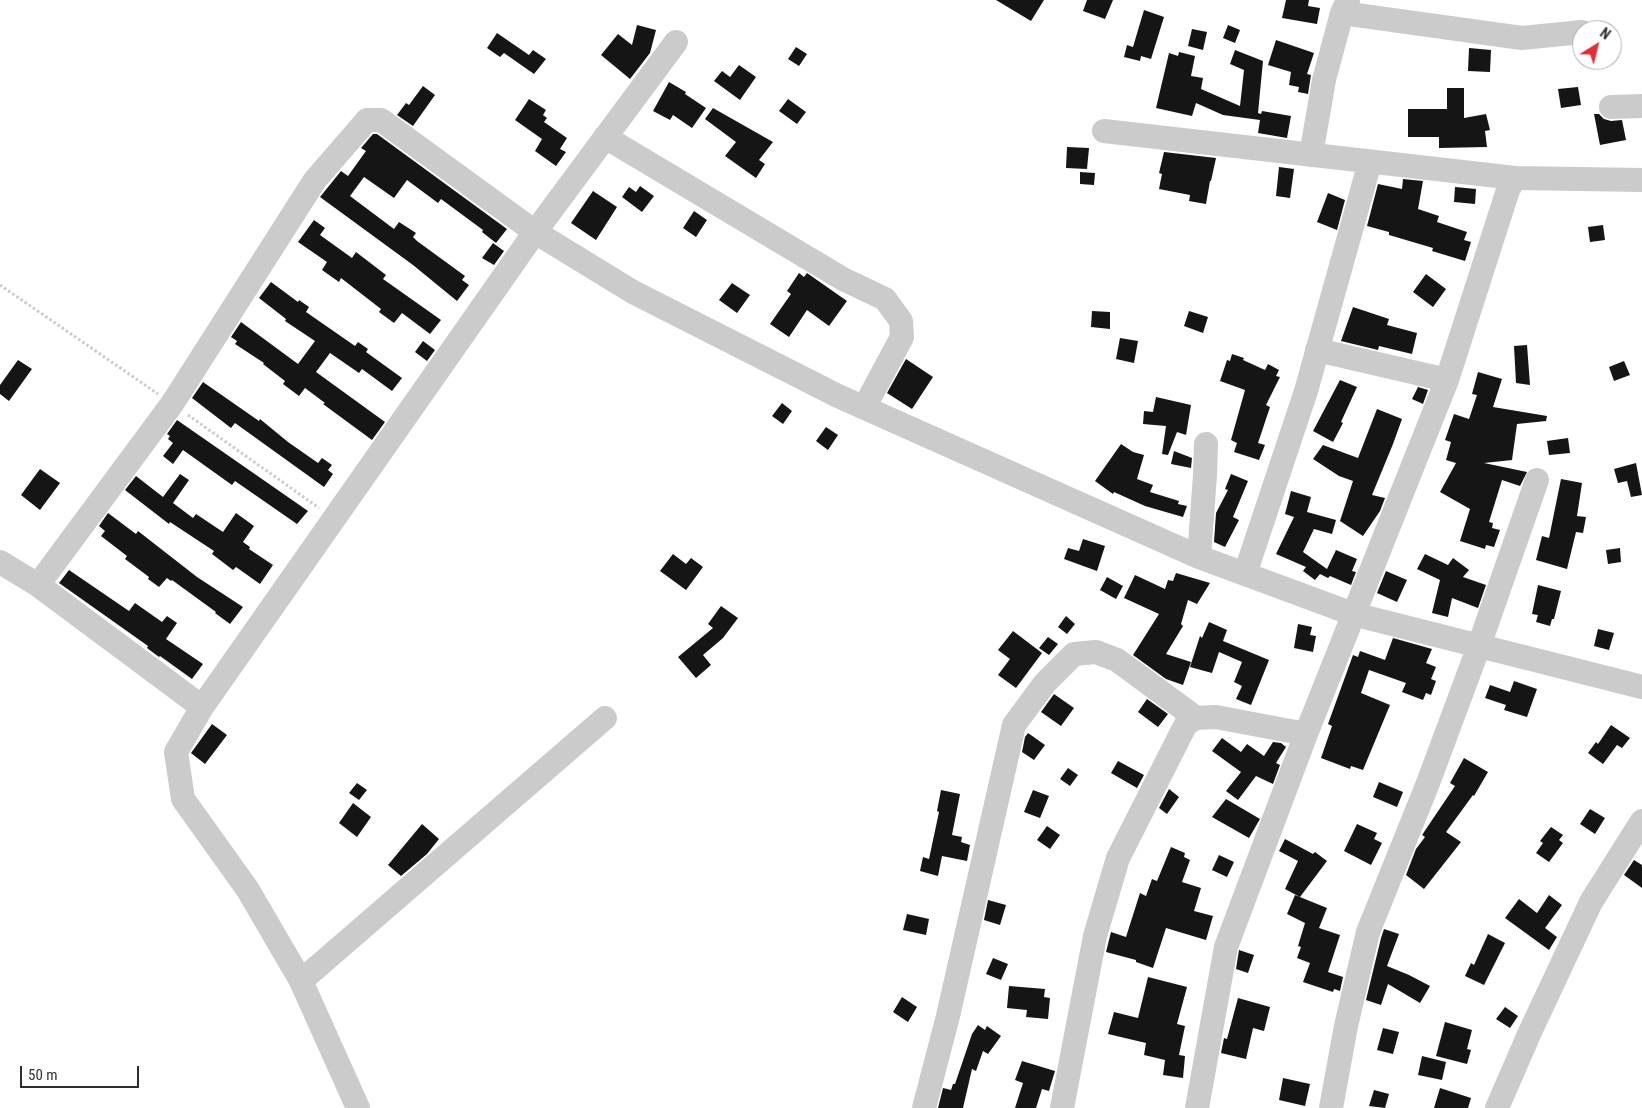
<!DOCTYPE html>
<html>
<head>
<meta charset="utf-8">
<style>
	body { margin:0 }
	#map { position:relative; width:1642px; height:1108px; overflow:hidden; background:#fff; font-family:"Roboto Condensed",sans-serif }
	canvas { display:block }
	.north { position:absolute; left:1572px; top:20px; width:50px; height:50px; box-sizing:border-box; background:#fff; border:1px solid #ababab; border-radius:50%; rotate:36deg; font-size:14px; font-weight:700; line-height:20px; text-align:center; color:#2e2e2e }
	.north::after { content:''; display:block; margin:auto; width:18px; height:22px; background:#e92b36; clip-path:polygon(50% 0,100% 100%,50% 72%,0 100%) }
	.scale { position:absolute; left:20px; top:1066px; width:119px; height:22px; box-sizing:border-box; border:2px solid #2e2e2e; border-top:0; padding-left:6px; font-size:15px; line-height:18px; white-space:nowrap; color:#2e2e2e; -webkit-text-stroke:4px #fff; paint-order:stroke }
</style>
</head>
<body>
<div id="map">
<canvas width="1642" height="1108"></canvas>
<div class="north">N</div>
<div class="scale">50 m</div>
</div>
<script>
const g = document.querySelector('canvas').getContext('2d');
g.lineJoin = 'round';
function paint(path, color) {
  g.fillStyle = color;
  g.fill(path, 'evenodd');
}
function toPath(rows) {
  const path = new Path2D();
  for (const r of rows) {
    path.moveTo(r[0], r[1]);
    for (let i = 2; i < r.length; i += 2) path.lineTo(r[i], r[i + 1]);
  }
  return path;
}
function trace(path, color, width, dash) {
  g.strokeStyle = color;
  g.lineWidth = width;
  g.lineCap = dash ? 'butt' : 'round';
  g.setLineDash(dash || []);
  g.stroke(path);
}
paint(toPath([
	[996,0,1044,0,1031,21],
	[1087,0,1113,0,1105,19,1083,11],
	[1286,0,1309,0,1308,6,1320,8,1317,24,1282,18],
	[1144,10,1164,17,1151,59,1141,56,1140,61,1124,57,1127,45,1133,47],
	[637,25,656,30,650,53,630,79,601,55,618,34,632,45],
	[1228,25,1240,30,1235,43,1223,38],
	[1192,29,1207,32,1203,50,1188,46],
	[497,33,529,55,533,50,546,59,534,74,504,53,500,57,487,48],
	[1276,40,1314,53,1307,74,1311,75,1308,94,1298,92,1299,87,1289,85,1291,72,1268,65],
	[796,47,807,54,799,66,788,59],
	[1469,48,1491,50,1490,72,1468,71],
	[1235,50,1263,61,1258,113,1261,114,1262,111,1291,116,1287,138,1258,133,1260,120,1223,115,1196,103,1192,116,1156,108,1169,53,1178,56,1179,52,1195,56,1191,76,1203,78,1201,89,1240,106,1244,70,1230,64],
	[739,65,756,77,740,100,714,81,722,71,730,77],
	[669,82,686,92,685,94,706,108,692,128,673,115,670,120,653,111],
	[423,86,435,95,413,126,397,115,406,103,409,105],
	[1578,87,1581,105,1561,108,1558,89],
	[1447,88,1464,88,1464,118,1486,114,1490,130,1485,131,1487,147,1439,148,1439,137,1408,137,1408,109,1447,109],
	[529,99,546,110,543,115,547,118,544,122,567,138,560,149,566,152,556,166,535,151,542,139,515,120],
	[788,99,806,112,797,124,779,111],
	[713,108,773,142,759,160,765,164,756,178,725,156,736,142,705,119],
	[1594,114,1599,114,1604,119,1611,121,1622,120,1626,140,1600,145],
	[373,134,377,134,507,229,496,243,482,232,483,230,441,199,438,203,407,180,394,198,364,177,350,196,394,229,399,222,416,233,413,237,417,241,465,276,462,280,469,285,457,301,413,265,320,197,341,171,348,176,366,151,361,148],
	[1067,147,1089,148,1087,169,1066,168],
	[1164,152,1216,158,1211,181,1210,181,1206,204,1189,201,1190,195,1159,189,1162,174,1159,173],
	[1279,167,1294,169,1290,198,1276,196],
	[1080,172,1095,173,1094,185,1080,184],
	[1403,179,1423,181,1418,209,1439,216,1437,222,1467,232,1464,240,1471,242,1465,261,1432,251,1433,248,1389,235,1389,232,1367,226,1378,184,1402,189],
	[640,186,654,196,642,212,622,197,629,187,636,192],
	[1455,187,1476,189,1475,204,1454,202],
	[593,191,617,207,596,240,571,223],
	[1328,193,1345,200,1337,230,1317,222],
	[694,211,707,220,696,237,683,228],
	[314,220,325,228,320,235,352,258,356,252,386,275,383,279,441,320,430,334,402,313,394,323,379,312,381,309,341,278,339,282,322,270,327,262,298,242],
	[1603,225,1605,240,1590,242,1588,227],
	[493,243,504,251,494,265,482,258],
	[799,273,804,277,807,273,847,301,829,326,807,310,789,337,770,324,791,294,787,291],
	[1426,274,1446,289,1433,307,1413,292],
	[271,282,298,302,299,300,309,307,306,312,355,346,358,342,368,349,366,352,402,378,392,391,362,369,359,373,330,353,316,372,385,422,372,440,323,404,325,403,305,388,299,396,283,384,285,381,263,364,264,363,235,344,237,341,231,337,241,322,298,364,315,341,285,321,286,319,259,298],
	[732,283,750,295,737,313,719,300],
	[1353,307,1389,319,1387,325,1417,333,1412,354,1379,346,1378,350,1341,341],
	[1092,311,1110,312,1110,329,1091,327],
	[1189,311,1208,317,1203,333,1184,326],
	[1120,338,1138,341,1134,363,1116,359],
	[423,341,435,350,427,361,415,352],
	[1527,345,1530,385,1516,383,1514,346],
	[1232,354,1244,358,1243,360,1265,370,1268,364,1279,370,1276,376,1280,377,1266,405,1270,407,1258,443,1265,445,1259,460,1234,452,1237,443,1231,440,1245,390,1220,381,1227,360,1230,361],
	[906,359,933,377,912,409,887,393],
	[18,360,32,369,9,401,0,394,0,385],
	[1624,361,1630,375,1614,381,1609,367],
	[1478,372,1502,379,1493,407,1547,416,1546,421,1517,424,1512,460,1484,463,1527,472,1520,486,1502,480,1489,522,1493,523,1492,528,1500,530,1494,547,1486,545,1485,549,1460,541,1470,509,1440,492,1456,463,1446,460,1451,442,1445,440,1454,414,1469,419,1477,395,1472,394],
	[1340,380,1357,387,1341,422,1343,423,1333,442,1313,431],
	[203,382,259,421,260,419,288,442,318,463,322,458,332,465,328,470,333,474,324,487,235,423,231,428,192,398],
	[1418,387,1428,390,1423,404,1412,399],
	[1156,397,1191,405,1186,435,1177,432,1168,455,1162,454,1166,426,1143,424,1144,411,1153,412],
	[782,403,792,411,783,424,772,416],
	[1377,409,1402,419,1393,444,1372,495,1385,498,1380,511,1363,536,1340,521,1353,481,1339,476,1313,459,1323,445,1358,458],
	[177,420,308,511,297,524,235,481,232,485,183,450,173,464,163,456,173,443,168,439,170,436,167,434],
	[826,427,838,435,828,450,816,441],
	[1568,438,1570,453,1549,455,1547,441],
	[1121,444,1133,452,1144,455,1137,479,1153,485,1150,492,1179,501,1178,504,1187,506,1183,517,1145,506,1114,492,1113,494,1095,481],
	[1174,451,1192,458,1191,468,1171,464],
	[1636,463,1642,495,1631,497,1627,481,1618,483,1614,469],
	[40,469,60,483,40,510,21,495],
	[180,474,189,480,173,503,193,518,196,514,223,532,236,513,254,526,243,542,250,547,249,549,273,565,260,584,236,567,233,570,212,554,214,551,170,522,169,524,125,490,136,476,163,497],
	[1231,474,1248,481,1233,517,1239,520,1225,547,1214,542,1216,513,1228,490,1225,489],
	[1561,479,1582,483,1577,516,1586,517,1583,533,1576,532,1567,569,1536,560,1542,536,1549,538],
	[1291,491,1311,497,1307,512,1336,520,1332,534,1314,529,1303,552,1327,569,1336,550,1357,559,1352,571,1356,572,1351,585,1330,576,1328,578,1320,574,1315,580,1303,571,1306,567,1276,554,1294,517,1285,514],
	[108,513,136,534,138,531,197,577,243,607,230,624,215,613,216,612,172,580,171,581,167,578,159,587,148,579,149,577,125,559,127,556,101,536,105,531,99,526],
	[1083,539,1105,546,1097,571,1064,559,1068,548,1079,551],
	[1620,548,1621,562,1608,564,1606,550],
	[673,554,686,564,691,558,703,567,686,590,660,571],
	[1425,554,1448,565,1453,558,1469,570,1463,577,1486,585,1478,608,1452,598,1448,617,1432,613,1440,580,1417,569],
	[69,570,129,611,135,603,162,622,167,616,177,623,166,639,203,664,192,679,160,656,159,657,147,648,148,646,59,583],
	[1386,571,1407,580,1397,602,1377,593],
	[1176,573,1210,583,1197,604,1188,600,1181,624,1183,626,1166,654,1191,662,1183,685,1166,679,1133,655,1159,614,1124,598,1135,575,1165,589,1168,580,1173,581],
	[1107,577,1123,586,1116,599,1100,590],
	[1538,585,1561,591,1554,619,1552,619,1550,626,1536,622,1538,615,1532,614],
	[721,606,738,618,723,638,703,655,711,665,696,678,678,657,713,628,708,624],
	[1066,616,1075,624,1067,634,1058,627],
	[1209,622,1227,630,1223,641,1269,660,1251,705,1236,699,1242,686,1234,682,1242,662,1219,652,1212,673,1190,667,1200,636,1202,638],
	[1298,624,1312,627,1310,635,1316,636,1313,652,1294,648],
	[1598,629,1614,633,1609,650,1594,646],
	[1013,631,1042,653,1016,688,998,675,1010,659,998,650],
	[1048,637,1058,644,1049,655,1039,648],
	[1393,638,1432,649,1426,663,1436,667,1431,679,1436,681,1431,695,1426,693,1423,700,1402,692,1406,683,1369,670,1361,693,1390,705,1363,770,1351,766,1350,769,1321,758,1332,726,1328,724,1353,655,1358,657,1360,651,1385,660],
	[1514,681,1537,689,1527,717,1504,710,1506,705,1485,698,1490,685,1510,692],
	[1054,694,1074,708,1061,726,1041,712],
	[1147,699,1168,714,1158,727,1138,712],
	[212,724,227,735,205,764,191,753],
	[1611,725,1630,738,1622,748,1617,745,1603,764,1588,753,1596,742,1598,744],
	[1028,733,1045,745,1034,760,1022,752,1025,737],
	[1222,738,1241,752,1247,744,1264,756,1273,742,1281,743,1286,747,1276,763,1280,765,1273,784,1256,776,1238,800,1226,791,1241,772,1212,751],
	[1464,758,1488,772,1474,796,1473,795,1446,832,1461,842,1424,889,1406,875,1416,849,1425,837,1422,835,1455,786,1450,783],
	[1118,761,1144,775,1137,788,1111,773],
	[1068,768,1078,775,1070,786,1060,779],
	[1379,782,1403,792,1397,807,1373,797],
	[357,783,367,790,359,800,349,793],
	[1169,789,1179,797,1167,814,1159,808],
	[941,790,960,794,952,835,962,837,961,842,970,845,967,861,942,856,938,876,920,871,923,857,929,859,939,812,937,811],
	[1033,790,1049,796,1040,818,1024,812],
	[1226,799,1260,819,1249,838,1212,817],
	[353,803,371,817,357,837,339,823],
	[1590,809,1605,818,1595,834,1580,824],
	[422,824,439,839,427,854,401,876,388,865],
	[1357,824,1377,833,1374,839,1382,843,1371,865,1344,851],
	[1047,826,1060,835,1050,849,1037,840],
	[1551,827,1563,835,1559,840,1563,843,1549,862,1536,853,1543,843,1540,841],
	[1285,839,1313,854,1315,852,1327,861,1300,897,1285,889,1298,861,1279,851],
	[1171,847,1185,853,1184,857,1190,860,1182,882,1201,888,1194,911,1213,916,1206,940,1166,928,1153,968,1136,962,1136,960,1106,952,1111,932,1126,937,1140,893,1146,896,1152,879,1157,881],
	[1219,855,1234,862,1227,877,1212,870],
	[1634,860,1642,865,1642,888,1624,875],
	[1295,895,1327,908,1319,928,1340,935,1328,972,1343,977,1340,991,1334,989,1333,992,1303,982,1310,963,1297,958,1301,947,1298,946,1305,923,1287,914],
	[1549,895,1562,905,1545,928,1557,937,1549,950,1505,918,1519,899,1537,913],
	[988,900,1006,905,1000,925,984,920],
	[907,914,929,919,926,935,903,930],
	[1384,929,1399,934,1387,966,1409,975,1430,986,1420,1003,1388,984,1381,1005,1366,1000,1381,938],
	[1488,934,1505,943,1484,985,1465,976,1471,963,1474,965],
	[1239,950,1254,955,1248,973,1236,969],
	[993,958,1008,964,1001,980,986,974],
	[1148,977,1187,987,1177,1024,1185,1026,1179,1055,1185,1056,1183,1078,1163,1075,1165,1060,1144,1055,1146,1043,1108,1034,1114,1012,1138,1018],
	[1009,986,1045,989,1044,997,1050,998,1048,1019,1026,1017,1027,1010,1007,1008],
	[902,997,917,1007,908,1022,893,1012],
	[1238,998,1270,1007,1264,1031,1253,1028,1246,1059,1221,1053,1224,1038,1227,1039],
	[1505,1007,1518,1016,1510,1028,1496,1019],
	[1445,1022,1472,1030,1467,1049,1471,1050,1467,1064,1436,1056],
	[978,1025,985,1030,987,1026,1001,1036,988,1054,983,1051,976,1071,972,1069,963,1108,938,1108,943,1088,951,1090,953,1084,955,1084,972,1034],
	[1383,1028,1399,1032,1393,1054,1377,1050],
	[1422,1056,1446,1062,1442,1080,1418,1075],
	[1022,1061,1055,1071,1049,1091,1042,1089,1036,1108,1015,1108,1023,1083,1015,1080],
	[1283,1078,1310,1084,1305,1106,1279,1100],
	[1440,1088,1471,1098,1468,1108,1434,1108],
	[1374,1090,1389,1094,1385,1108,1369,1106]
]), '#151515');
trace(toPath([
	[0,285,158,394],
	[188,415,319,508]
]), '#cbcbcb', 3, [2.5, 2.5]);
trace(toPath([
	[1342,13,1522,38,1582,32],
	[676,42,535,232,633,292,838,396,1199,557,1353,614,1642,687],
	[1611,107,1642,106],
	[367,120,381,120,535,232,202,707,38,585,172,404,315,180,367,120],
	[1104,131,1515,178],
	[605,137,843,279,885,299,901,321,902,337,864,408],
	[1311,155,1324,80,1342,13,1348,0],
	[1317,350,1447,380],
	[1199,557,1205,475,1206,444],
	[0,562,38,585],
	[1245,574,1306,391,1370,162],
	[202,707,176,752,183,799,248,890,301,981,358,1108],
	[301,981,605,718],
	[924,1108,948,1016,1014,725,1045,683,1074,654,1096,652,1117,660,1196,718],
	[1062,1108,1095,936,1118,858,1186,724,1196,718,1216,717,1306,734],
	[1197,1108,1226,947,1306,734,1447,380,1508,190,1515,178,1642,180],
	[1331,1108,1346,1026,1368,932,1428,783,1479,646,1537,480],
	[1497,1108,1530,1032,1591,902,1642,821]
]), '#cbcbcb', 24);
</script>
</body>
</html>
